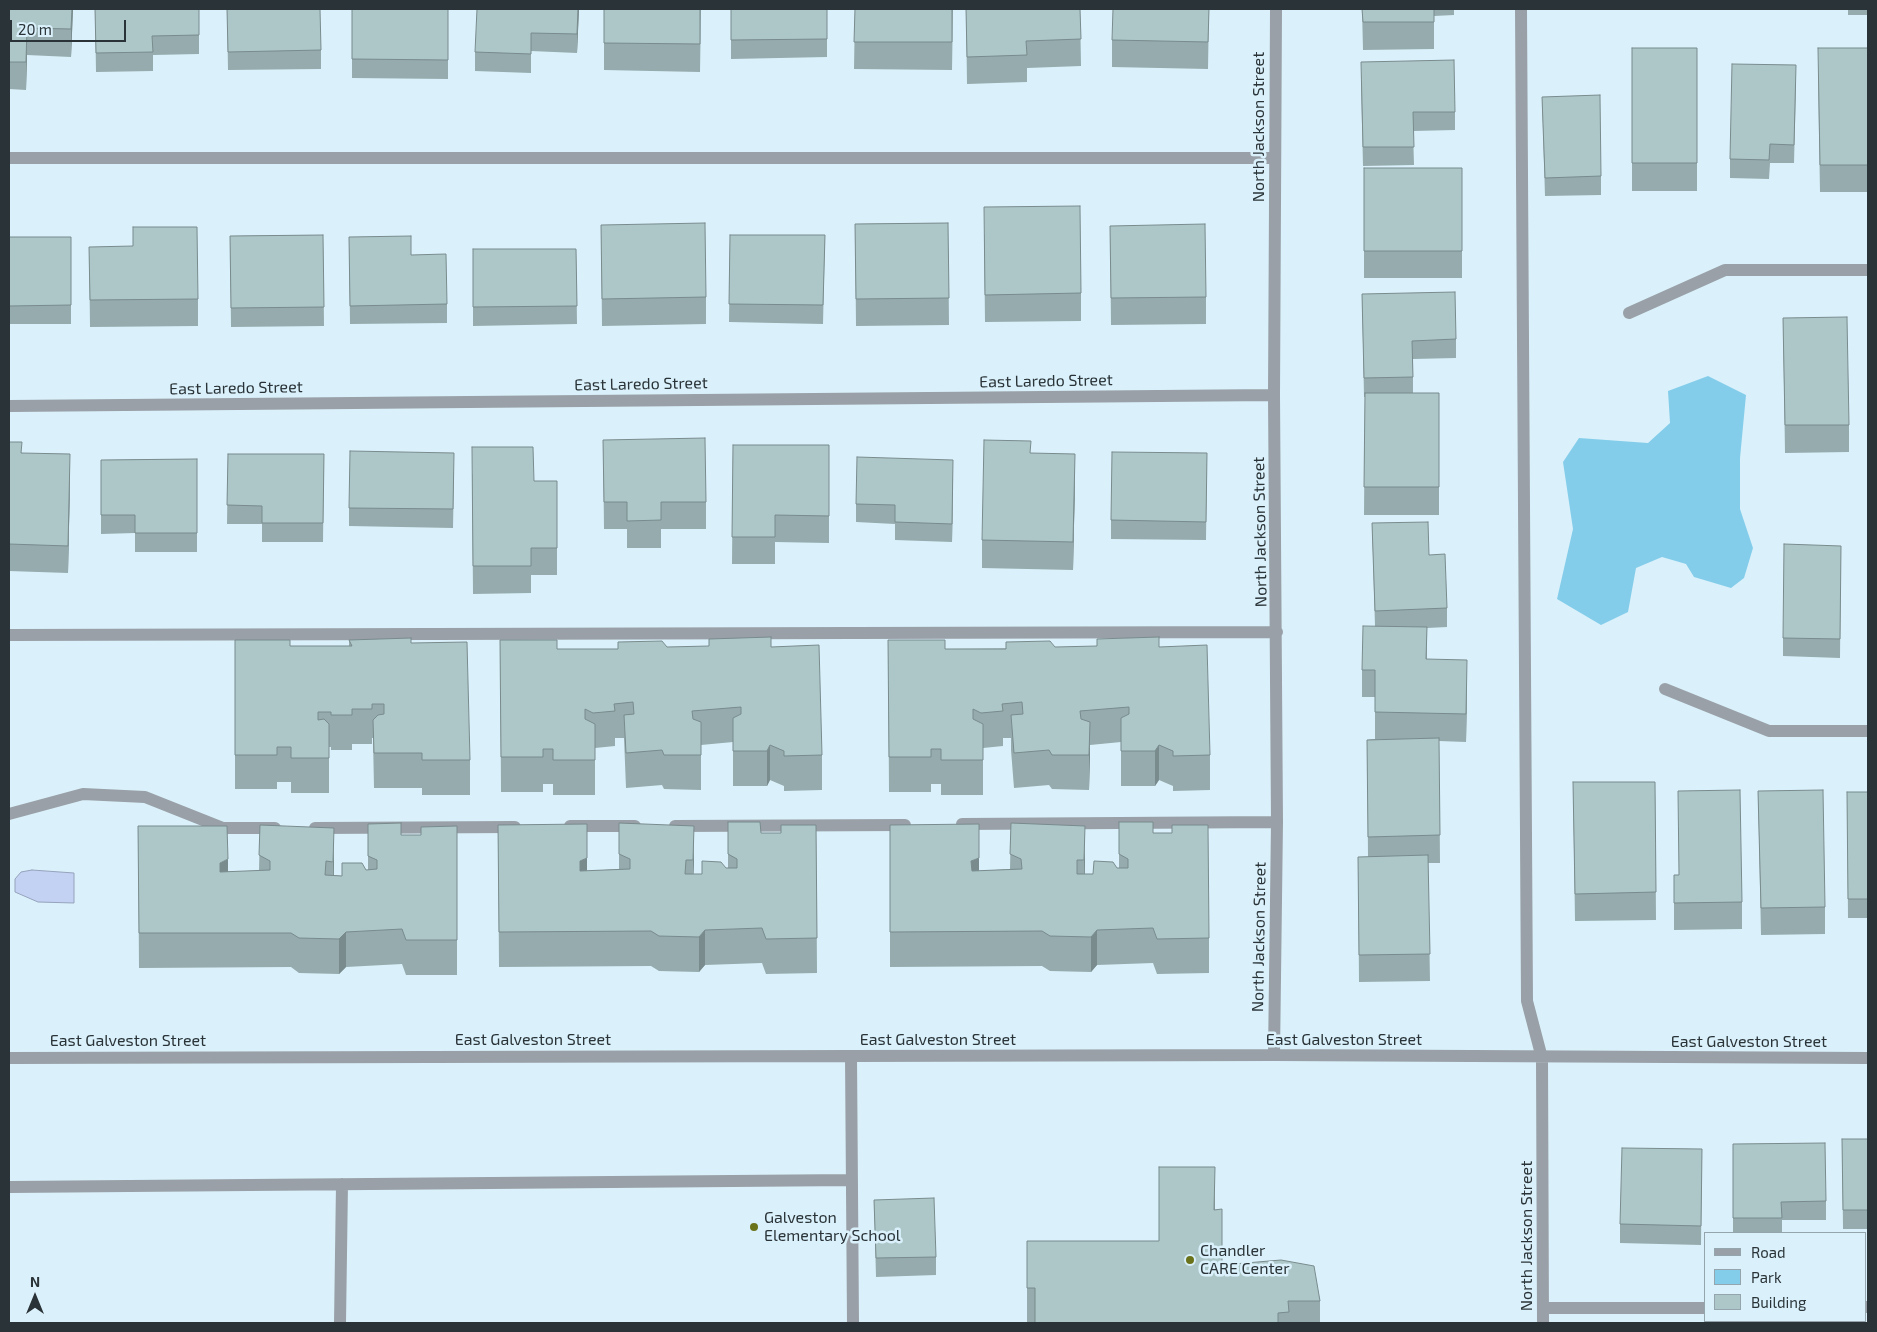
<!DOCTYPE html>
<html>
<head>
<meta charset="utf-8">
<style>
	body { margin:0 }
	#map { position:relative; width:1877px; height:1332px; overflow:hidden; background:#daf1fb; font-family:"Exo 2",sans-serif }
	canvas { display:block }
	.frame { position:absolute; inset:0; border:10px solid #2a3337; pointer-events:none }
	.legend { position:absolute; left:1704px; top:1232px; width:162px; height:90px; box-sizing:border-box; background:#daf1fb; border:1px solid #94a5ad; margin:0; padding:6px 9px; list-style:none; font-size:15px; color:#2a3337 }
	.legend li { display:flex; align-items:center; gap:10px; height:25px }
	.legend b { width:25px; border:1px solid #94a5ad }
	.north { position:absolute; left:10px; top:1272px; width:50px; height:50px; -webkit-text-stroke:4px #daf1fb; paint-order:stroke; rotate:0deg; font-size:14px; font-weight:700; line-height:20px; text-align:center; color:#2a3337 }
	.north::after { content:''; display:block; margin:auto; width:18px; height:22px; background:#2a3337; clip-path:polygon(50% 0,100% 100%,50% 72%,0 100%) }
	.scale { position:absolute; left:10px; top:20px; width:116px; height:22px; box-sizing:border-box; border:2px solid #2a3337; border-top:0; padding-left:6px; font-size:15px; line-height:18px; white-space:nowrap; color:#2a3337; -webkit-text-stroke:4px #daf1fb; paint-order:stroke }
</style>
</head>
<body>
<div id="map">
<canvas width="1877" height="1332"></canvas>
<div class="frame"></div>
<ul class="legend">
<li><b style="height:6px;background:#99a0a7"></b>Road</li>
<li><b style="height:14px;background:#84cdea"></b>Park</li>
<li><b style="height:14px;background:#adc7c9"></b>Building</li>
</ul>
<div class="north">N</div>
<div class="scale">20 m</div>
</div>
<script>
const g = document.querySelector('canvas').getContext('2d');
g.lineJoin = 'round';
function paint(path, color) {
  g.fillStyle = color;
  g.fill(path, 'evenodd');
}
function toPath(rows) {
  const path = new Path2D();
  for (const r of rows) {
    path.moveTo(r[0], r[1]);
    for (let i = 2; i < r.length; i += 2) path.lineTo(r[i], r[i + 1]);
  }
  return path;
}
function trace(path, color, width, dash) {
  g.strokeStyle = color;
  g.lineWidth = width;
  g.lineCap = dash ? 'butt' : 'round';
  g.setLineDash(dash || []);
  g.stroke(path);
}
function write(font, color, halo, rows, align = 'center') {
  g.font = font + ' "Exo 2",sans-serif';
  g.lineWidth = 5;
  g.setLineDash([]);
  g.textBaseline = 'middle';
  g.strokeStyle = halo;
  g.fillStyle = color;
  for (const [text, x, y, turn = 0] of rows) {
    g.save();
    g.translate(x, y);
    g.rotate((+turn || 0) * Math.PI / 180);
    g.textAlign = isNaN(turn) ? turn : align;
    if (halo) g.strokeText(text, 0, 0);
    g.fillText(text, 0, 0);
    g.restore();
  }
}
paint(toPath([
	[1708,376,1746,395,1740,458,1740,509,1753,548,1744,578,1731,588,1694,577,1686,564,1662,557,1636,568,1628,612,1601,625,1557,599,1573,529,1563,462,1579,438,1648,443,1670,423,1668,391]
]), '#84cdea');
const water = toPath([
	[32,870,74,873,74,903,38,902,15,892,15,879,21,872,32,870]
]);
paint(water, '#c3d1f3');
trace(water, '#95a2bb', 1);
trace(toPath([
	[1521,9,1527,1001,1542,1058,1543,1323],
	[9,158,1275,158],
	[1629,313,1725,270,1868,270],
	[9,406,1274,395],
	[9,635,1277,632],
	[1665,689,1769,731,1868,731],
	[9,814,83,794,145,797,223,828,275,828],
	[962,824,1277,822],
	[570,826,635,826],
	[675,826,905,825],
	[315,828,515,827],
	[1274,1055,1277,822,1274,395,1276,9],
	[851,1056,853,1323],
	[9,1058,1274,1055,1868,1058],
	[9,1187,852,1180],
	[1866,1307,1868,1307],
	[1543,1308,1706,1308],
	[340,1323,342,1184]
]), '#99a0a7', 12);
paint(toPath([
	[9,9,73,9,71,57,27,55,26,90,9,89],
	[95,9,199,9,199,54,153,55,153,71,96,72],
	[227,9,321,50,321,69,228,70],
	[352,9,448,9,448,79,352,78],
	[579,9,577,53,531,51,531,73,475,71,475,52],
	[604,9,701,9,700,72,604,70],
	[731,9,827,9,827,57,731,59],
	[855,9,953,9,952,70,854,69],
	[966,9,1080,9,1081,66,1027,68,1027,82,967,84],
	[1209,9,1208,69,1112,67,1112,40],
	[1362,9,1454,9,1454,15,1434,16,1434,49,1363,50],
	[1848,9,1868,9,1868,15,1848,15],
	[1632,48,1697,48,1697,191,1632,191],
	[1868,48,1868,192,1820,192,1818,75],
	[1361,81,1455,112,1455,130,1413,131,1414,165,1363,166],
	[1796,84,1794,163,1770,163,1769,179,1730,178,1730,159],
	[1542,97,1601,176,1601,195,1545,196],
	[1364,168,1462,168,1462,278,1364,278],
	[948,223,949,325,856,326,855,224],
	[601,225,706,297,706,324,602,326],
	[1110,226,1206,297,1206,324,1111,325],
	[984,234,1081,293,1081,321,985,322],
	[323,235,324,326,231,327,230,236],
	[730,235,825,235,823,324,729,322],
	[9,237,71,237,71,324,9,324],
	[349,237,411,255,447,304,447,323,350,324],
	[89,247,198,299,198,326,90,327],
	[473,249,576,249,577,324,473,326],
	[1362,294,1456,339,1456,358,1413,359,1413,393,1439,393,1439,515,1364,515,1365,397,1364,397],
	[1783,318,1849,425,1849,452,1785,453],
	[603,440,706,502,706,529,661,529,661,548,627,548,627,529,604,529],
	[9,442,22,453,70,481,68,573,9,571],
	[733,445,829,445,829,543,775,542,775,564,732,564],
	[1031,453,1075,481,1073,570,982,568,982,540],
	[1207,453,1206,540,1111,539,1111,520],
	[228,454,324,454,323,542,262,542,262,524,227,524],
	[197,459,197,552,135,552,135,533,101,534,101,460],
	[454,472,453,528,349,526,349,508],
	[472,474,534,481,557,481,557,575,531,575,531,593,473,594],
	[953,478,952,542,895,540,895,524,856,522,856,504],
	[1372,523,1429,555,1447,608,1447,627,1427,628,1427,659,1467,687,1466,742,1439,741,1440,863,1428,863,1430,981,1359,982,1358,857,1368,857,1367,740,1375,739,1375,697,1362,697,1362,670,1375,626],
	[1841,546,1840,658,1783,656,1783,638],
	[235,640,290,646,349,646,349,640,411,643,470,760,470,795,422,795,422,788,374,788,373,738,372,738,372,744,352,744,352,750,331,750,331,747,329,747,329,793,291,793,291,782,277,782,277,789,235,789],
	[500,640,557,649,618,649,667,647,771,647,822,755,822,790,784,791,784,786,770,780,767,786,733,786,733,742,701,745,701,790,664,789,662,785,626,788,624,738,615,738,615,746,595,748,595,795,553,795,553,784,543,784,543,792,501,792],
	[888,640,945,649,1159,647,1210,755,1210,790,1173,791,1173,786,1159,780,1155,786,1121,786,1121,742,1090,745,1089,790,1052,789,1049,785,1014,788,1011,750,1011,738,1003,738,1003,746,983,748,983,795,941,795,941,784,931,784,931,792,889,792],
	[1573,782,1655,782,1656,920,1575,921],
	[1758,791,1825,907,1825,934,1761,935],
	[1847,792,1868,792,1868,918,1848,918],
	[728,822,761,833,781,833,781,825,816,825,817,973,766,974,762,963,705,965,699,972,659,971,651,966,499,967,498,825,587,871,619,869,619,823,694,861,693,874,702,874,728,868],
	[1119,822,1153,833,1209,938,1209,973,1157,974,1153,963,1097,965,1091,972,1050,971,1042,966,890,967,890,825,979,871,1010,869,1011,823,1085,861,1085,874,1093,874,1119,868],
	[368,824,401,835,421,835,457,826,457,975,406,975,402,964,346,967,339,974,299,973,291,967,139,968,138,826,228,872,259,871,260,825,334,863,334,875,342,876,368,870],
	[1674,875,1742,902,1742,929,1674,930],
	[1842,1139,1868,1139,1868,1229,1843,1229],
	[1733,1144,1826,1201,1826,1220,1782,1220,1782,1233,1733,1233],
	[1702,1149,1701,1245,1620,1243,1620,1224],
	[874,1200,936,1257,936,1275,876,1277],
	[1215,1210,1222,1265,1320,1301,1320,1323,1027,1323,1027,1241,1159,1241]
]), '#95abad');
paint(toPath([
	[72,9,73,9,71,57,71,29],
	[578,9,579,9,577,53,577,34],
	[27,28,27,55,26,90,26,62],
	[70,454,70,481,68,573,68,546],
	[1075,454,1075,481,1073,570,1073,542],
	[953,460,953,478,952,542,952,524],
	[1467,660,1467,687,1466,742,1466,714],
	[1090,722,1090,757,1089,790,1089,755],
	[770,745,770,780,767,786,767,751],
	[1159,745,1159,780,1155,786,1155,751],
	[694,826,694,861,693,895,693,860],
	[1085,826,1085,861,1084,895,1084,860],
	[334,828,334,863,333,897,333,862],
	[587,858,587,892,580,896,580,861],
	[979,858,979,892,971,896,971,861],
	[228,859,228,894,220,897,220,863],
	[705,930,705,965,699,972,699,937],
	[1097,930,1097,965,1091,972,1091,937],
	[346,932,346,967,339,974,339,939],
	[1215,1167,1215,1202,1214,1245,1214,1210]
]), '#798b8d');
const building = toPath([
	[9,9,72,9,71,29,27,28,26,62,9,62,9,9],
	[95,9,199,9,199,35,152,36,153,52,96,53,95,9],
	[227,9,320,9,321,50,228,52,227,9],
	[352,9,448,9,448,60,352,59,352,9],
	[477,9,578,9,577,34,531,33,531,54,475,52,477,9],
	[604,9,700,9,700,44,604,43,604,9],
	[731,9,827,9,827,39,731,40,731,9],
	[855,9,952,9,952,42,854,42,855,9],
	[966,9,1080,9,1081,39,1026,41,1027,55,967,57,966,9],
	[1113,9,1209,9,1208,42,1112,40,1113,9],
	[1362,9,1434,9,1434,22,1363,22,1362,9],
	[1632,48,1697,48,1697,163,1632,163,1632,48],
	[1818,48,1868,48,1868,165,1820,165,1818,48],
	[1454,60,1455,112,1413,112,1414,147,1363,147,1361,62,1454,60],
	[1732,64,1796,65,1794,145,1770,144,1769,160,1730,159,1732,64],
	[1600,95,1601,176,1545,178,1542,97,1600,95],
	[1364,168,1462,168,1462,251,1364,251,1364,168],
	[1080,206,1081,293,985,295,984,207,1080,206],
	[705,223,706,297,602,299,601,225,705,223],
	[948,223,949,298,856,299,855,224,948,223],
	[1205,224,1206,297,1111,298,1110,226,1205,224],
	[133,227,197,227,198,299,90,300,89,247,133,246,133,227],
	[323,235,324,307,231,308,230,236,323,235],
	[730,235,825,235,823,305,729,304,730,235],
	[411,236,411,255,446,254,447,304,350,306,349,237,411,236],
	[9,237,71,237,71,305,9,306,9,237],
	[473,249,576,249,577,306,473,307,473,249],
	[1455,292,1456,339,1412,341,1413,377,1364,378,1362,294,1455,292],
	[1847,317,1849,425,1785,425,1783,318,1847,317],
	[1365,393,1439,393,1439,487,1364,487,1365,393],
	[705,438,706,502,661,502,661,520,627,521,627,502,604,502,603,440,705,438],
	[984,440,1031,441,1030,453,1075,454,1073,542,982,540,984,440],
	[9,442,22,442,21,453,70,454,68,546,9,544,9,442],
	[733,445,829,445,829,516,775,515,775,537,732,537,733,445],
	[472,447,533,447,534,481,557,481,557,548,531,548,531,566,473,566,472,447],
	[350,451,454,453,453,509,349,508,350,451],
	[1112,452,1207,453,1206,522,1111,520,1112,452],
	[228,454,324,454,323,523,262,523,262,506,227,505,228,454],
	[857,457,953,460,952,524,895,522,895,505,856,504,857,457],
	[197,459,197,533,135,533,135,515,101,515,101,460,197,459],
	[1428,522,1429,555,1445,554,1447,608,1375,611,1372,523,1428,522],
	[1784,544,1841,546,1840,639,1783,638,1784,544],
	[1363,626,1427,627,1426,659,1467,660,1466,714,1375,712,1375,670,1362,670,1363,626],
	[771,637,771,647,819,645,822,755,784,756,784,751,770,745,767,751,733,751,733,718,741,714,741,707,692,711,693,719,701,722,701,755,664,755,662,750,626,753,624,715,634,714,633,702,614,704,615,711,593,713,585,709,585,719,595,724,595,760,553,760,553,749,543,749,543,757,501,757,500,640,557,640,557,649,618,649,618,642,662,641,667,647,709,646,709,639,771,637],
	[1159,637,1159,647,1207,645,1210,755,1173,756,1173,751,1159,745,1155,751,1121,751,1121,718,1129,714,1129,707,1080,711,1081,719,1090,722,1089,755,1052,755,1049,750,1014,753,1011,715,1023,714,1022,702,1002,704,1003,711,981,713,973,709,973,719,983,724,983,760,941,760,941,749,931,749,931,757,889,757,888,640,945,640,945,649,1006,649,1006,642,1050,641,1055,647,1097,646,1097,639,1159,637],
	[411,638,411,643,467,642,470,760,422,760,422,753,374,753,373,720,378,715,384,714,384,704,372,704,372,709,352,709,352,715,331,715,331,712,318,712,318,720,324,719,329,724,329,758,291,758,291,747,277,747,277,755,235,755,235,640,290,640,290,646,352,646,349,640,411,638],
	[1439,738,1440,835,1368,837,1367,740,1439,738],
	[1573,782,1655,782,1656,892,1575,894,1573,782],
	[1740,790,1742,902,1674,903,1674,875,1679,875,1678,791,1740,790],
	[1823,790,1825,907,1761,908,1758,791,1823,790],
	[1847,792,1868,792,1868,899,1848,899,1847,792],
	[728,822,760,822,761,833,781,833,781,825,816,825,817,938,766,939,762,928,705,930,699,937,659,936,651,931,499,932,498,825,587,824,587,858,580,861,580,871,630,869,630,859,619,854,619,823,694,826,693,860,686,860,685,874,702,874,702,861,721,862,726,868,737,868,737,859,728,854,728,822],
	[1119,822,1153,822,1153,833,1172,833,1172,825,1208,825,1209,938,1157,939,1153,928,1097,930,1091,937,1050,936,1042,931,890,932,890,825,979,824,979,858,971,861,972,871,1022,869,1021,859,1010,854,1011,823,1085,826,1084,860,1077,860,1077,874,1093,874,1094,861,1113,862,1117,868,1128,868,1128,859,1119,854,1119,822],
	[401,823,401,835,421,835,421,827,457,826,457,940,406,940,402,929,346,932,339,939,299,938,291,933,139,933,138,826,227,826,228,859,220,863,220,872,270,870,270,861,259,855,260,825,334,828,333,862,326,861,325,875,342,876,342,863,362,863,366,870,377,869,377,860,368,856,368,824,401,823],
	[1428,855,1430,954,1359,955,1358,857,1428,855],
	[1842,1139,1868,1139,1868,1210,1843,1210,1842,1139],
	[1825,1143,1826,1201,1781,1202,1782,1218,1733,1218,1733,1144,1825,1143],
	[1622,1148,1702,1149,1701,1226,1620,1224,1622,1148],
	[1159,1167,1215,1167,1214,1210,1222,1209,1222,1265,1281,1260,1314,1266,1320,1301,1288,1301,1289,1312,1278,1313,1278,1323,1035,1323,1035,1288,1027,1288,1027,1241,1159,1241,1159,1167],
	[934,1198,936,1257,876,1258,874,1200,934,1198]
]);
paint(building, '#adc7c9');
trace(building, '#798b8d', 1);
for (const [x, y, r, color] of [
	[754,1227,5,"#6a721a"],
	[1190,1260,5,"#6a721a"]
]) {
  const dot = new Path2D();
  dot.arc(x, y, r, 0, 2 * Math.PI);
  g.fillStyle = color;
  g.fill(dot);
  trace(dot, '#daf1fb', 2);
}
write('16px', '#2a3337', '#daf1fb', [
	["North Jackson Street",1259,127,-90],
	["East Laredo Street",1046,381,-1],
	["East Laredo Street",641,384,-1],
	["East Laredo Street",236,388,-1],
	["North Jackson Street",1260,532,-91],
	["North Jackson Street",1259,937,-89],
	["East Galveston Street",533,1040],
	["East Galveston Street",938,1040],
	["East Galveston Street",1344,1040],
	["East Galveston Street",128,1041],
	["East Galveston Street",1749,1042],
	["North Jackson Street",1527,1236,-90]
]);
write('16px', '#2a3337', '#daf1fb', [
	["Galveston",764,1218],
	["Elementary School",764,1236],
	["Chandler",1200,1251],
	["CARE Center",1200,1269]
], 'left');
</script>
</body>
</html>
